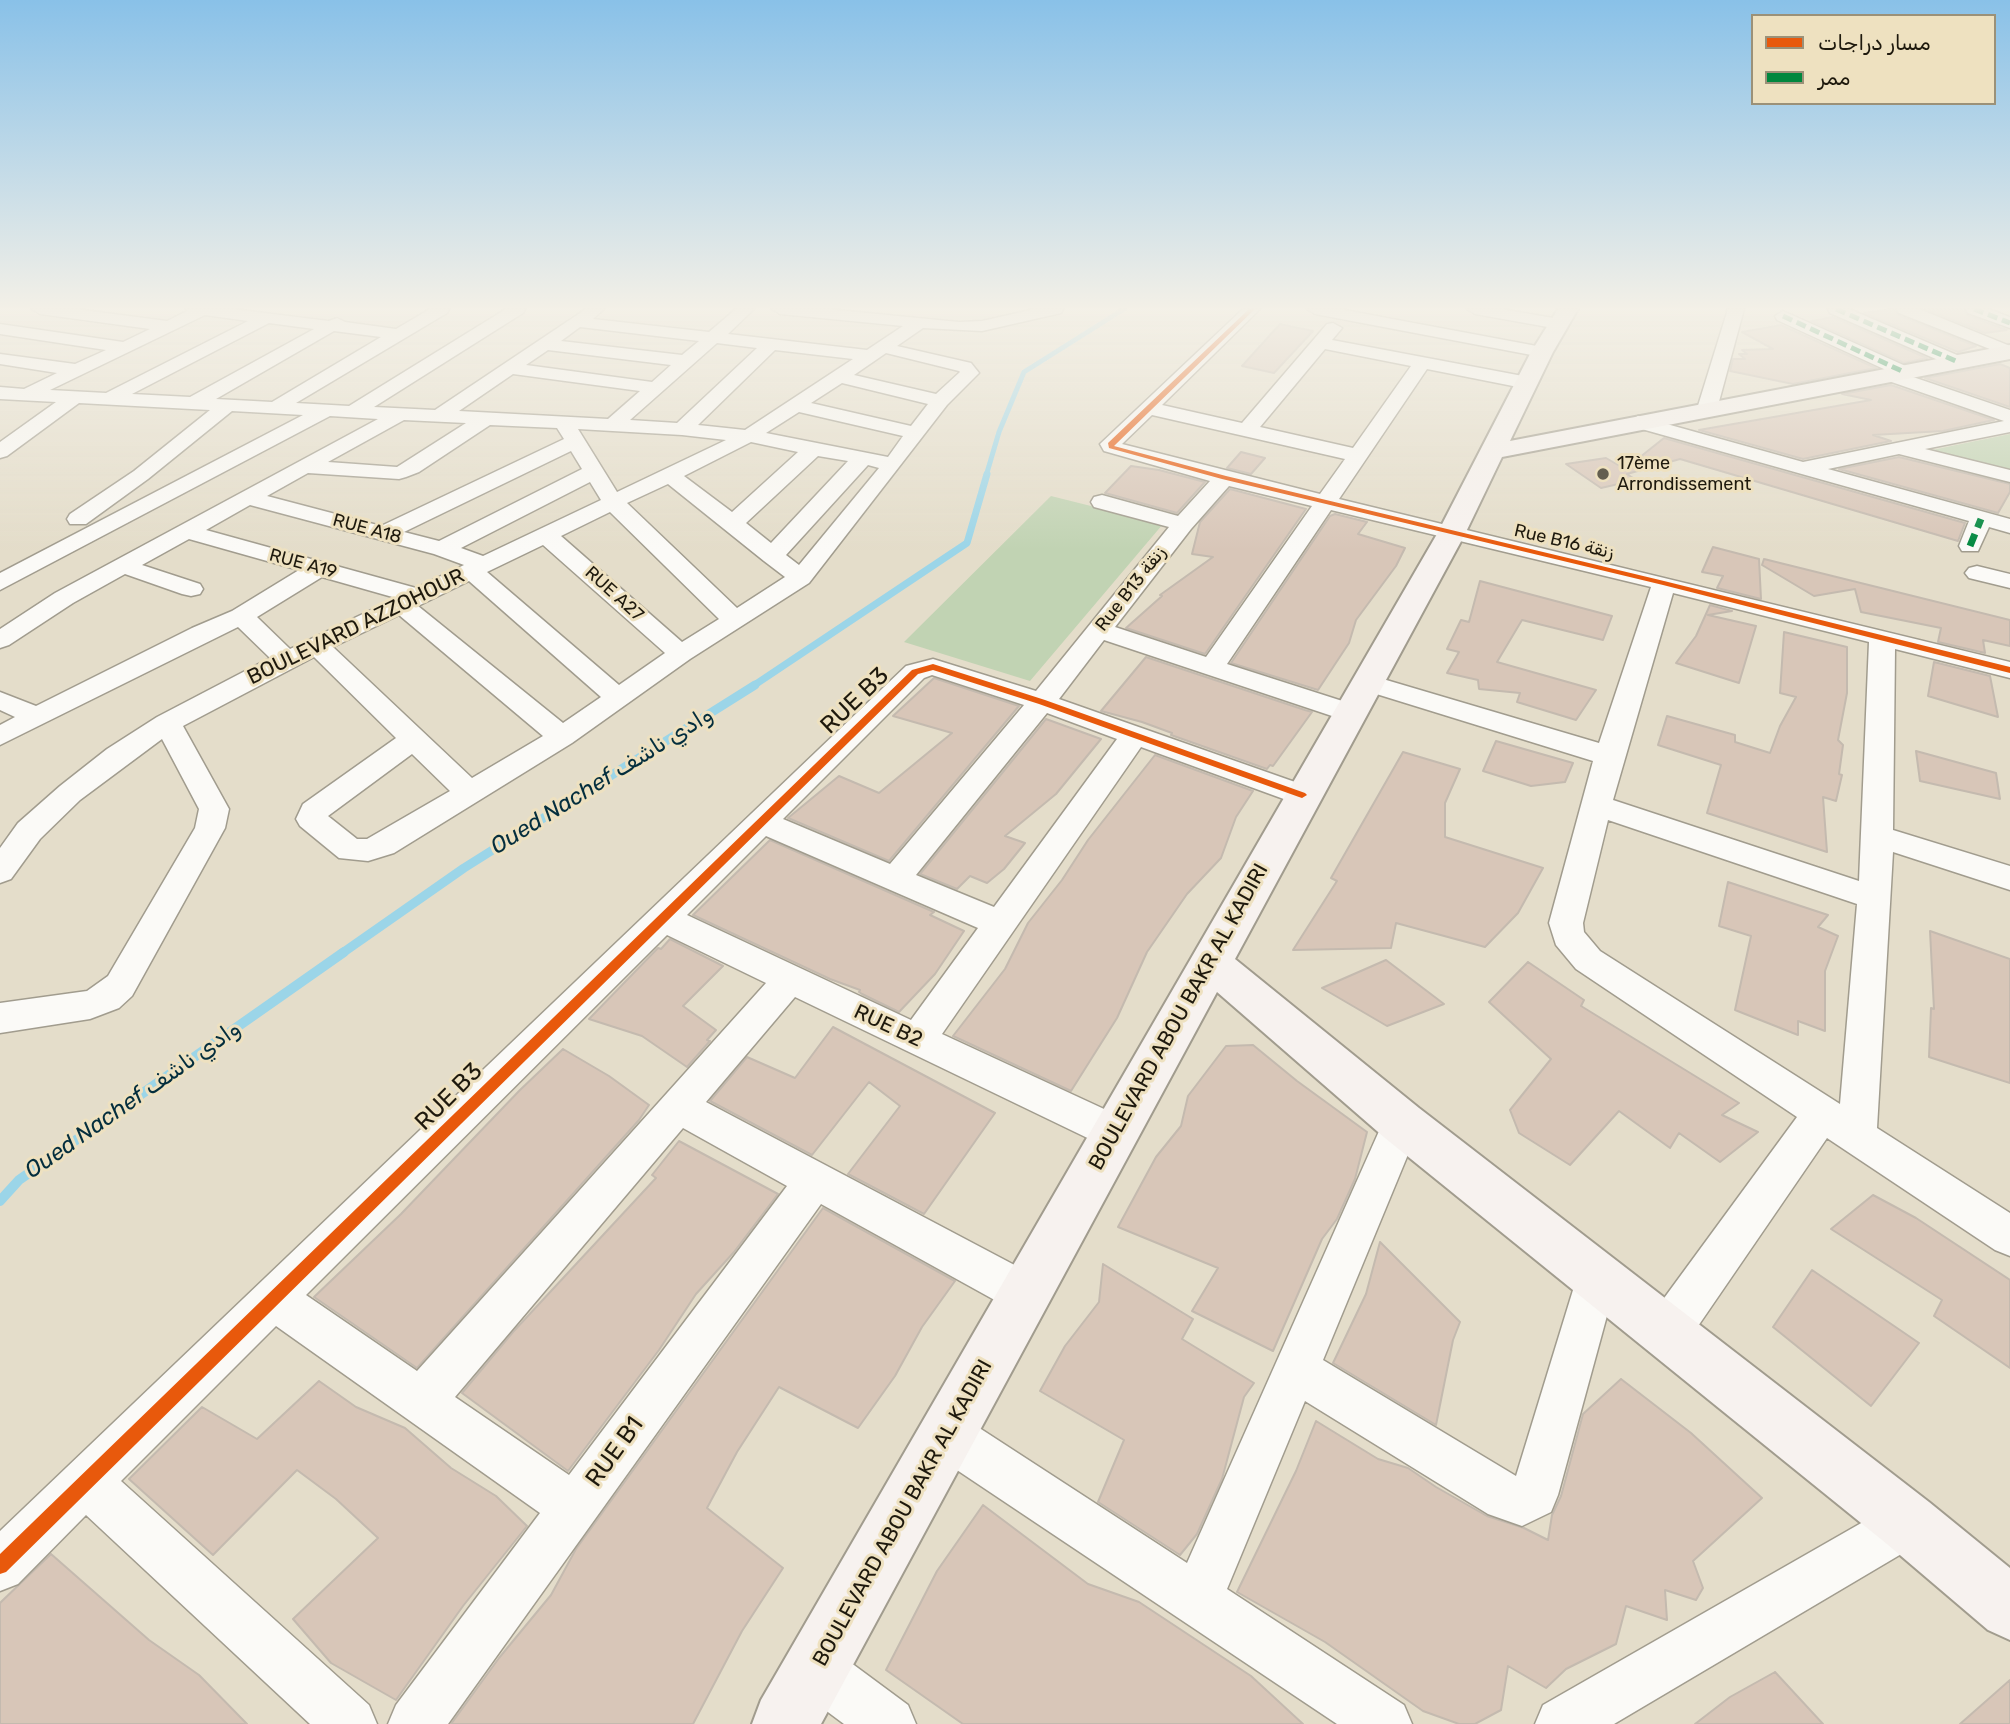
<!DOCTYPE html>
<html>
<head>
<meta charset="utf-8">
<style>
	body { margin:0 }
	#map { position:relative; width:2010px; height:1724px; overflow:hidden; background:#e4ddca; font-family:Rubik,"Noto Sans Arabic",sans-serif }
	canvas { display:block }
	.legend { position:absolute; left:1751px; top:14px; width:245px; height:91px; box-sizing:border-box; background:#eee1c0; border:2px solid #9b9178; margin:0; padding:9px 12px; list-style:none; font-size:21px; color:#1e190d }
	.legend li { display:flex; align-items:center; gap:14px; height:35px }
	.legend b { width:35px; border:2px solid #9b9178 }
</style>
</head>
<body>
<div id="map">
<canvas width="2010" height="1724"></canvas>
<ul class="legend">
<li><b style="height:9px;background:#e8590c"></b>مسار دراجات</li>
<li><b style="height:9px;background:#00873e"></b>ممر</li>
</ul>
</div>
<script>
const g = document.querySelector('canvas').getContext('2d');
g.lineJoin = 'round';
function paint(path, color) {
  g.fillStyle = color;
  g.fill(path, 'evenodd');
}
function toPath(rows) {
  const path = new Path2D();
  for (const r of rows) {
    path.moveTo(r[0], r[1]);
    for (let i = 2; i < r.length; i += 2) path.lineTo(r[i], r[i + 1]);
  }
  return path;
}
function trace(path, color, width, dash) {
  g.strokeStyle = color;
  g.lineWidth = width;
  g.lineCap = dash ? 'butt' : 'round';
  g.setLineDash(dash || []);
  g.stroke(path);
}
function write(font, color, halo, rows, align = 'center') {
  g.font = font + ' Rubik,"Noto Sans Arabic",sans-serif';
  g.lineWidth = 6;
  g.setLineDash([]);
  g.textBaseline = 'middle';
  g.strokeStyle = halo;
  g.fillStyle = color;
  for (const [text, x, y, turn = 0] of rows) {
    g.save();
    g.translate(x, y);
    g.rotate((+turn || 0) * Math.PI / 180);
    g.textAlign = isNaN(turn) ? turn : align;
    if (halo) g.strokeText(text, 0, 0);
    g.fillText(text, 0, 0);
    g.restore();
  }
}
paint(toPath([
	[2010,434,2010,470,1927,451],
	[1051,496,1163,524,1030,681,904,642]
]), '#c1d3b3');
trace(toPath([
	[986,476,999,432,1024,372,1124,309]
]), '#9bd5e8', 5);
trace(toPath([
	[753,686,967,543,987,474]
]), '#9bd5e8', 7);
trace(toPath([
	[341,954,464,868,755,685]
]), '#9bd5e8', 9);
trace(toPath([
	[0,1201,19,1180,344,952]
]), '#9bd5e8', 10);
const building = toPath([
	[1894,309,1898,315,1976,346,1958,352,1864,313,1894,309],
	[1925,309,1963,309,1967,315,2007,330,1985,333,1925,309],
	[1833,317,1927,358,1904,363,1811,321,1833,317],
	[1280,324,1313,331,1274,373,1242,366,1280,324],
	[1781,325,1876,368,1793,384,1730,371,1733,359,1745,359,1739,354,1747,354,1742,350,1773,349,1742,332,1781,325],
	[2000,364,2010,368,2010,407,1925,378,2000,364],
	[1891,385,1994,420,1943,431,1873,435,1891,441,1803,459,1699,430,1871,400,1842,394,1891,385],
	[1664,438,1965,523,1958,541,1680,459,1627,474,1636,480,1601,488,1566,464,1606,458,1625,469,1664,438],
	[1241,452,1265,458,1251,474,1227,468,1241,452],
	[1899,457,2010,484,2010,492,1998,513,1839,469,1899,457],
	[1131,466,1159,470,1205,482,1177,513,1105,493,1131,466],
	[1230,489,1306,509,1205,654,1126,628,1162,596,1160,595,1213,557,1192,554,1200,522,1230,489],
	[1335,514,1367,522,1358,534,1405,548,1396,566,1356,620,1349,643,1318,690,1231,663,1330,516,1335,514],
	[1713,547,1759,559,1761,599,1717,588,1723,576,1702,572,1713,547],
	[1764,559,2010,620,2010,646,1983,640,1985,653,1938,642,1941,628,1861,612,1855,589,1814,596,1762,565,1764,559],
	[1480,581,1612,616,1603,640,1522,620,1497,662,1596,690,1576,720,1517,702,1520,693,1479,689,1478,680,1447,673,1459,652,1447,649,1461,620,1469,622,1480,581],
	[1710,605,1732,611,1708,615,1756,626,1739,683,1676,663,1696,636,1710,605],
	[1784,632,1847,647,1847,693,1838,740,1843,745,1839,774,1842,775,1836,801,1823,797,1827,852,1707,813,1721,765,1658,745,1667,716,1735,735,1735,742,1770,753,1780,726,1796,697,1780,693,1784,632],
	[1146,657,1305,710,1312,712,1273,766,1270,765,1267,769,1171,735,1172,733,1142,722,1101,711,1146,657],
	[1934,662,1990,676,1998,717,1928,696,1934,662],
	[934,678,1019,706,889,861,788,818,839,776,879,793,952,733,893,716,934,678],
	[1046,719,1101,739,1056,794,1005,836,1025,843,1004,869,987,883,970,876,957,889,920,874,1046,719],
	[1496,741,1573,763,1565,782,1531,786,1483,771,1496,741],
	[1916,751,1996,773,2000,799,1920,781,1916,751],
	[1403,752,1460,769,1445,803,1445,837,1543,868,1518,913,1485,947,1396,923,1391,948,1293,950,1337,881,1331,878,1403,752],
	[1155,755,1253,791,1236,817,1221,858,1187,894,1147,952,1117,1018,1071,1091,953,1036,1005,969,1028,923,1062,880,1088,840,1155,755],
	[770,840,934,912,930,915,964,931,935,974,899,1012,862,994,859,992,860,990,830,979,693,915,770,840],
	[1728,882,1828,915,1818,927,1838,936,1825,971,1825,1031,1798,1021,1798,1035,1735,1010,1751,936,1719,926,1728,882],
	[1930,931,2010,959,2010,1083,1929,1057,1931,1008,1934,1009,1930,931],
	[670,939,723,966,683,1006,716,1030,707,1040,710,1041,687,1067,642,1036,589,1019,658,948,661,949,670,939],
	[1386,960,1444,1004,1387,1026,1322,988,1386,960],
	[1528,962,1584,1000,1581,1006,1739,1103,1722,1115,1758,1132,1720,1162,1679,1133,1670,1148,1619,1111,1570,1165,1519,1133,1510,1110,1551,1059,1489,1002,1528,962],
	[833,1027,995,1113,924,1214,848,1174,900,1106,869,1082,812,1155,710,1101,747,1057,795,1078,833,1027],
	[1253,1045,1297,1081,1367,1132,1355,1179,1337,1219,1322,1239,1273,1351,1192,1311,1218,1268,1118,1227,1156,1157,1181,1126,1188,1096,1226,1046,1253,1045],
	[563,1049,609,1076,649,1105,639,1120,417,1368,314,1297,401,1214,520,1090,563,1049],
	[679,1141,778,1194,734,1252,696,1294,659,1350,568,1471,462,1393,513,1332,656,1178,652,1175,679,1141],
	[1873,1195,1916,1218,2010,1280,2010,1368,1934,1316,1942,1300,1831,1229,1873,1195],
	[823,1208,955,1281,922,1327,895,1376,858,1428,779,1387,737,1452,707,1508,783,1568,742,1631,693,1724,451,1724,499,1658,551,1595,576,1549,823,1208],
	[1380,1242,1460,1322,1453,1340,1436,1425,1333,1363,1366,1294,1380,1242],
	[1103,1264,1193,1319,1182,1339,1254,1383,1244,1397,1222,1479,1197,1534,1180,1555,1098,1502,1124,1440,1040,1391,1065,1346,1099,1302,1103,1264],
	[1812,1270,1919,1343,1871,1406,1773,1327,1812,1270],
	[1621,1379,1691,1433,1762,1498,1693,1561,1703,1588,1696,1600,1665,1590,1667,1620,1626,1606,1616,1644,1566,1669,1546,1688,1508,1666,1501,1710,1475,1724,1459,1724,1423,1711,1325,1642,1237,1592,1296,1471,1316,1421,1378,1459,1408,1468,1436,1487,1487,1516,1524,1528,1548,1540,1552,1515,1561,1496,1583,1414,1621,1379],
	[319,1381,356,1407,405,1428,451,1468,496,1496,527,1526,463,1606,396,1700,331,1663,293,1619,378,1538,336,1499,297,1470,213,1555,129,1479,202,1407,257,1439,319,1381],
	[983,1505,1088,1584,1139,1602,1251,1676,1303,1724,963,1724,886,1670,937,1571,983,1505],
	[51,1554,149,1640,199,1675,247,1724,0,1724,0,1603,51,1554],
	[1775,1672,1823,1724,1695,1724,1730,1697,1775,1672],
	[2010,1680,2010,1724,1960,1724,2010,1680]
]);
paint(building, '#d8c6b8');
trace(building, '#c4baaf', 2);
const street = toPath([
	[32,309,75,309,167,321,187,311,186,309,232,309,329,321,337,318,345,322,396,329,430,309,449,309,447,313,296,403,349,406,506,309,525,309,523,313,374,407,435,410,586,309,604,309,593,319,709,332,736,309,754,309,728,334,867,350,903,326,780,314,772,309,826,309,959,322,982,321,1035,309,1063,309,1061,313,982,331,923,328,897,346,971,363,979,373,947,405,809,583,690,659,572,743,394,853,368,861,339,858,300,826,296,819,303,804,396,738,314,657,183,726,229,809,225,828,132,996,119,1008,90,1019,0,1033,0,1003,87,991,108,976,195,828,199,809,162,739,80,800,40,839,11,879,0,883,0,848,18,823,60,786,107,749,157,717,270,658,238,627,0,745,0,725,15,717,0,710,0,692,36,706,192,628,232,611,299,570,189,539,142,565,200,584,203,589,200,594,191,596,182,594,125,574,73,603,9,645,0,648,0,629,55,593,378,419,330,416,0,590,0,573,303,415,232,411,148,479,86,524,70,524,67,519,70,514,134,471,210,410,79,403,7,456,0,458,0,442,56,402,0,399,0,387,24,389,57,373,0,364,0,354,75,364,106,350,0,334,0,324,123,342,150,329,40,314,32,309],
	[205,315,248,321,106,393,50,390,205,315],
	[269,323,314,329,190,397,132,394,269,323],
	[580,327,699,341,682,355,561,341,580,327],
	[334,331,381,337,272,402,216,399,334,331],
	[717,343,757,348,677,423,630,420,717,343],
	[548,350,671,365,652,382,526,365,548,350],
	[775,350,853,359,745,430,698,425,775,350],
	[886,353,959,371,960,372,936,394,854,375,886,353],
	[513,374,640,391,608,419,459,411,513,374],
	[842,383,928,404,911,426,811,403,842,383],
	[799,412,903,436,888,457,766,433,799,412],
	[404,420,466,423,397,467,328,462,404,420],
	[490,425,557,428,564,439,381,526,267,496,308,473,399,479,406,477,419,472,490,425],
	[578,429,682,435,726,440,617,492,578,429],
	[751,442,798,452,732,512,684,476,751,442],
	[571,451,582,469,439,541,404,532,571,451],
	[818,456,848,461,771,543,746,523,818,456],
	[868,465,879,468,799,565,786,555,868,465],
	[590,482,601,500,483,556,461,548,590,482],
	[668,484,764,561,785,577,737,608,627,503,668,484],
	[250,505,434,554,464,565,416,588,206,530,250,505],
	[610,512,719,619,682,642,561,536,610,512],
	[543,545,665,653,619,685,487,572,543,545],
	[322,577,396,598,290,649,257,617,322,577],
	[469,581,601,697,563,723,418,606,469,581],
	[399,615,543,736,472,778,333,647,399,615],
	[412,754,450,791,367,839,357,839,328,816,412,754],
	[1243,309,1260,309,1162,405,1242,423,1327,324,1333,323,1342,328,1332,340,1528,377,1537,383,1528,389,1427,369,1339,499,2010,662,2010,678,1895,649,1893,830,2010,866,2010,890,1893,852,1877,1128,2010,1213,2010,1256,1995,1250,1827,1138,1683,1348,1667,1354,1651,1348,1645,1332,1651,1316,1797,1117,1576,969,1556,945,1549,923,1593,761,1357,688,1353,682,1357,676,1366,674,1599,743,1651,587,1331,510,1227,664,1361,707,1365,713,1361,719,1351,722,1341,719,1104,640,1059,699,1312,788,1317,795,1312,802,1302,805,1292,802,1141,747,942,1034,1130,1121,1135,1133,1130,1145,1116,1150,1102,1145,795,997,706,1102,1039,1278,1046,1293,1039,1308,1024,1314,1009,1308,821,1204,448,1724,388,1724,396,1705,540,1513,276,1326,121,1481,369,1705,377,1724,310,1724,86,1515,18,1584,0,1591,0,1531,906,666,933,659,1036,691,1169,527,1094,507,1091,502,1094,497,1102,495,1178,516,1210,481,1104,451,1100,444,1243,309],
	[1325,349,1411,366,1353,448,1260,427,1325,349],
	[1152,415,1345,459,1320,494,1122,444,1152,415],
	[1229,486,1312,506,1206,657,1115,627,1191,529,1229,486],
	[1673,593,1869,642,1859,881,1613,800,1673,593],
	[932,675,1024,705,890,864,783,819,924,678,932,675],
	[1047,713,1117,739,994,907,916,875,1047,713],
	[1608,820,1857,904,1840,1104,1600,951,1584,932,1583,923,1608,820],
	[766,836,978,928,911,1020,687,915,766,836],
	[667,935,766,983,417,1371,306,1295,667,935],
	[683,1128,787,1186,569,1475,455,1397,683,1128],
	[1307,309,1339,309,1542,347,1551,352,1542,357,1315,314,1307,309],
	[1467,309,1501,309,1559,319,1568,324,1559,329,1475,314,1467,309],
	[1728,309,1744,309,1717,409,1707,415,1697,409,1728,309],
	[1828,309,1849,309,1964,358,1967,362,1964,366,1952,366,1830,313,1828,309],
	[1897,309,1919,309,2010,346,2010,357,1899,313,1897,309],
	[1966,309,1988,309,2010,317,2010,328,1968,313,1966,309],
	[1783,311,1910,368,1913,372,1910,376,2010,410,2010,432,1925,449,2010,470,2010,482,1899,454,1828,469,2010,519,2010,533,1989,527,1978,551,1962,551,1959,546,1969,521,1631,426,1628,422,1638,416,1803,462,2004,421,1883,379,1881,375,1886,370,1777,320,1775,316,1783,311],
	[1977,566,2010,574,2010,588,1969,578,1965,573,1969,568,1977,566],
	[1402,1106,1416,1111,1421,1123,1323,1360,1516,1476,1581,1264,1596,1258,1611,1264,1617,1279,1558,1495,1551,1512,1522,1526,1488,1514,1305,1401,1227,1589,1404,1705,1412,1724,1337,1724,930,1452,924,1435,930,1418,947,1412,964,1418,1187,1563,1388,1111,1402,1106],
	[1908,1498,1925,1506,1933,1523,1925,1540,1614,1724,1535,1724,1543,1705,1891,1506,1908,1498],
	[816,1643,835,1651,908,1705,916,1724,844,1724,797,1689,789,1670,797,1651,816,1643]
]);
const secondary = toPath([
	[1558,309,1578,309,1553,352,1510,441,2010,345,2010,359,1502,457,1465,534,1235,959,1419,1108,1929,1502,2010,1568,2010,1640,1988,1630,1887,1544,1385,1138,1217,992,821,1724,752,1724,761,1700,1437,534,1531,352,1558,309]
]);
trace(street, '#a19c8e', 3);
trace(secondary, '#a19c8e', 4);
paint(street, '#fbfaf7');
paint(secondary, '#f7f2ef');
trace(toPath([
	[1836,309,1958,362],
	[1974,309,2010,323],
	[1783,316,1904,372]
]), '#00873e', 5, [10, 5]);
trace(toPath([
	[1970,546,1981,519]
]), '#00873e', 7, [13, 7]);
paint(toPath([
	[1249,309,1255,309,1114,446,1226,476,1664,581,2010,667,2010,673,1663,585,1222,479,1109,448,1108,443,1249,309],
	[933,664,1045,700,1305,793,1307,795,1302,798,1299,797,1039,704,933,670,918,674,6,1572,0,1574,0,1554,912,670,933,664]
]), '#e8590c');
const sky = g.createLinearGradient(0, 0, 0, 550);
sky.addColorStop(0, '#89c1e8');
sky.addColorStop(0.56, '#f3f0e7');
sky.addColorStop(1, '#f3f0e700');
g.fillStyle = sky;
g.fillRect(0, 0, 2010, 550);
for (const [x, y, r, color] of [
	[1603,474,7,"#635e4f"]
]) {
  const dot = new Path2D();
  dot.arc(x, y, r, 0, 2 * Math.PI);
  g.fillStyle = color;
  g.fill(dot);
  trace(dot, '#eee1c0', 2.5);
}
write('18px', '#1e190d', '#eee1c0', [
	["17ème",1617,464],
	["Arrondissement",1617,485]
], 'left');
write('18px', '#1e190d', '#eee1c0', [
	["RUE A18",367,529,15],
	["Rue B16 زنقة",1564,542,13],
	["RUE A19",303,564,15],
	["Rue B13 زنقة",1131,589,-52],
	["RUE A27",614,594,42]
]);
write('21px', '#1e190d', '#eee1c0', [
	["BOULEVARD AZZOHOUR",356,627,-26],
	["BOULEVARD ABOU BAKR AL KADIRI",1179,1017,-61],
	["RUE B2",888,1026,25],
	["BOULEVARD ABOU BAKR AL KADIRI",903,1513,-61]
]);
write('italic 23px', '#042e3d', '#eee1c0', [
	["Oued Nachef وادي ناشف",602,781,-32],
	["Oued Nachef وادي ناشف",133,1100,-35]
]);
write('24px', '#1e190d', '#eee1c0', [
	["RUE B3",855,701,-44],
	["RUE B3",449,1097,-45],
	["RUE B1",615,1452,-54]
]);
</script>
</body>
</html>
